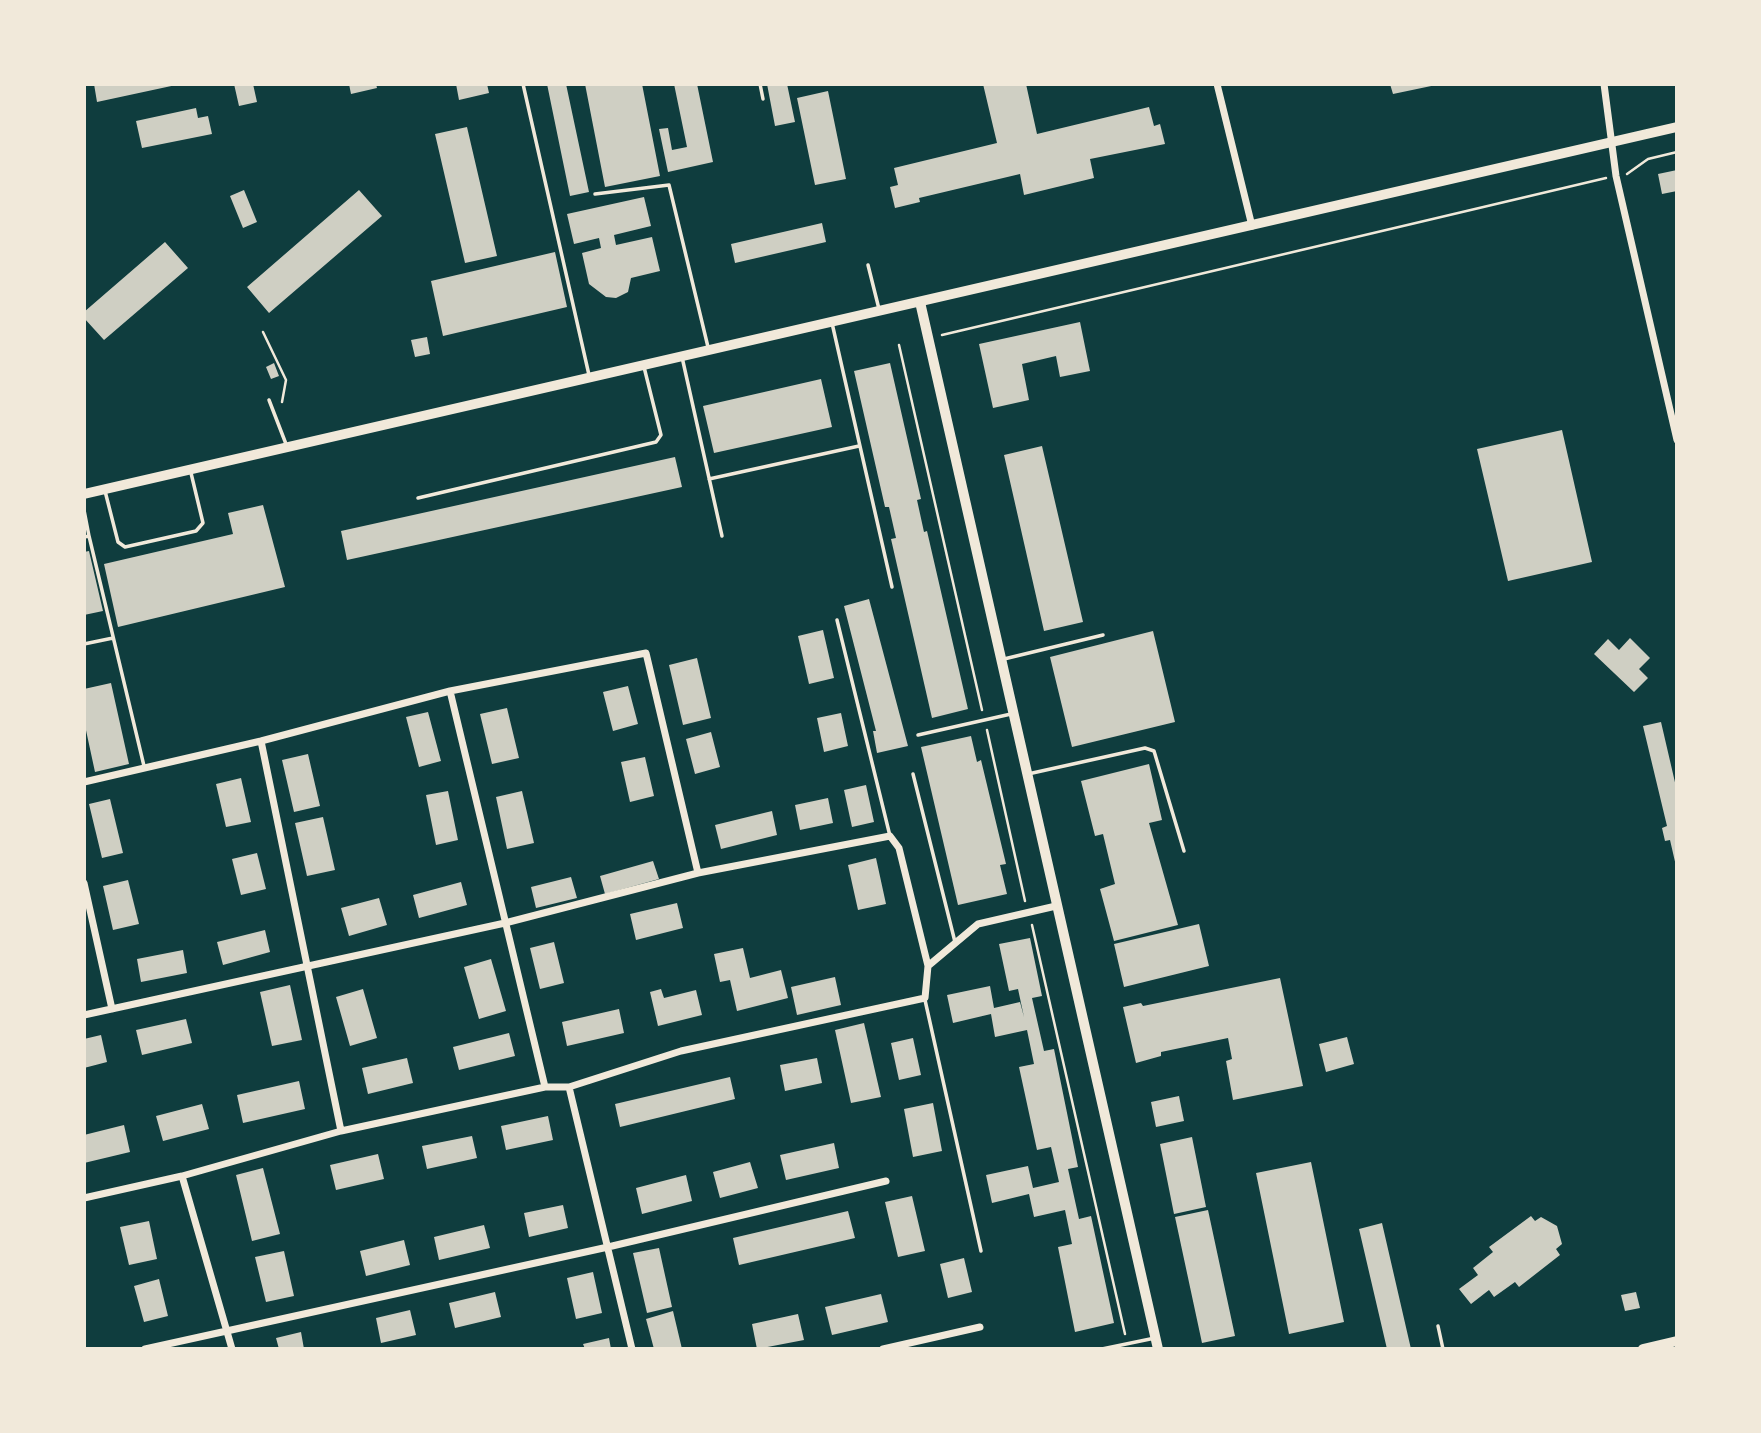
<!DOCTYPE html>
<html>
<head>
<meta charset="utf-8">
<style>
	body { margin:0 }
	#map { position:relative; width:1761px; height:1433px; overflow:hidden; background:#0f3d3e; font-family:"Work Sans",sans-serif }
	canvas { display:block }
	.frame { position:absolute; inset:0; border:86px solid #f1e9da; pointer-events:none }
</style>
</head>
<body>
<div id="map">
<canvas width="1761" height="1433"></canvas>
<div class="frame"></div>
</div>
<script>
const g = document.querySelector('canvas').getContext('2d');
g.lineJoin = 'round';
function paint(path, color) {
  g.fillStyle = color;
  g.fill(path, 'evenodd');
}
function toPath(rows) {
  const path = new Path2D();
  for (const r of rows) {
    path.moveTo(r[0], r[1]);
    for (let i = 2; i < r.length; i += 2) path.lineTo(r[i], r[i + 1]);
  }
  return path;
}
function trace(path, color, width, dash) {
  g.strokeStyle = color;
  g.lineWidth = width;
  g.lineCap = dash ? 'butt' : 'round';
  g.setLineDash(dash || []);
  g.stroke(path);
}
paint(toPath([
	[94,84,176,84,176,85,97,102],
	[234,84,253,84,257,102,239,106],
	[349,84,376,84,377,88,351,94],
	[456,84,487,84,489,93,459,100],
	[547,84,566,84,589,192,570,196],
	[585,84,642,84,660,176,605,187],
	[674,84,697,84,713,162,668,172,659,129,668,128,672,150,687,147],
	[767,84,787,84,795,122,775,126],
	[983,84,1026,84,1037,134,1149,107,1154,126,1160,124,1165,144,1090,159,1094,178,1024,195,1020,174,919,198,920,202,895,208,890,187,898,185,894,168,997,143],
	[1390,84,1436,84,1436,85,1393,94],
	[828,91,846,179,815,185,797,98],
	[196,108,198,118,208,116,212,134,142,148,136,121],
	[467,127,497,256,465,263,435,134],
	[1677,170,1677,191,1662,194,1658,174],
	[244,190,257,222,243,228,230,196],
	[359,190,382,216,269,313,247,287],
	[644,197,651,226,614,235,616,245,652,237,660,271,631,278,628,292,616,298,606,297,589,284,582,253,601,248,599,238,574,244,567,214],
	[822,223,826,242,735,263,731,244],
	[165,242,188,268,104,340,84,318,84,312],
	[555,252,567,307,443,336,431,281],
	[1080,322,1090,371,1060,377,1056,356,1022,364,1029,400,993,408,979,344],
	[427,337,430,354,415,357,411,340],
	[274,363,279,376,271,379,266,367],
	[890,363,921,499,917,500,924,532,927,531,968,709,932,718,891,539,896,538,889,507,885,507,854,371],
	[821,379,832,427,714,453,703,406],
	[1562,430,1592,562,1508,581,1477,449],
	[1042,446,1083,622,1044,631,1004,455],
	[675,457,682,487,347,560,341,531],
	[263,505,285,587,118,627,104,564,233,534,228,513],
	[89,551,103,611,84,615,84,552],
	[869,599,908,746,877,753,873,731,876,731,844,606],
	[823,630,834,678,809,684,798,636],
	[1153,631,1175,722,1072,747,1050,657],
	[1630,638,1650,658,1639,669,1648,678,1634,692,1594,654,1608,639,1619,650],
	[697,658,711,718,683,725,669,665],
	[111,683,129,764,95,772,84,721,84,689],
	[628,686,638,724,613,731,603,692],
	[507,708,519,758,492,764,480,714],
	[428,712,441,761,419,767,406,717],
	[841,713,848,746,824,752,817,718],
	[1661,722,1677,791,1676,866,1670,840,1665,841,1662,828,1667,826,1643,726],
	[711,732,720,767,695,774,686,739],
	[971,736,977,762,981,760,1006,864,1000,865,1007,894,958,905,921,747],
	[308,754,320,806,294,812,282,760],
	[645,757,654,796,630,802,621,762],
	[1149,764,1162,820,1149,823,1178,925,1114,941,1100,889,1115,884,1103,834,1095,836,1081,781],
	[241,778,251,822,226,827,216,784],
	[866,785,874,822,852,827,844,790],
	[448,791,458,840,436,845,426,795],
	[522,791,534,843,507,849,496,797],
	[828,798,833,823,800,830,795,805],
	[110,799,123,853,102,858,89,804],
	[772,811,777,835,721,849,715,825],
	[323,817,335,870,307,876,295,823],
	[257,853,266,889,241,895,232,859],
	[876,858,886,904,858,910,848,865],
	[653,861,659,879,605,894,600,876],
	[571,877,577,898,536,908,531,887],
	[128,880,139,924,113,930,103,886],
	[461,882,467,905,419,918,413,895],
	[379,898,387,925,349,936,341,908],
	[677,903,683,928,636,940,630,914],
	[1199,924,1209,966,1124,987,1114,944],
	[265,930,270,952,223,965,217,942],
	[1030,938,1042,996,1032,998,1044,1051,1054,1049,1078,1167,1068,1169,1079,1219,1091,1216,1114,1323,1075,1332,1058,1247,1072,1244,1065,1210,1034,1217,1029,1194,992,1203,986,1175,1028,1166,1033,1188,1059,1182,1051,1147,1037,1150,1019,1067,1034,1064,1027,1030,995,1037,991,1014,953,1023,947,995,990,986,994,1008,1020,1002,1024,1017,1018,989,1009,991,999,944],
	[554,942,564,983,540,989,530,948],
	[743,948,750,978,781,970,788,998,737,1011,730,980,720,982,714,954],
	[183,950,187,973,141,982,137,959],
	[491,959,506,1011,479,1019,464,967],
	[835,977,841,1005,797,1015,791,987],
	[1280,978,1303,1086,1233,1100,1226,1061,1232,1059,1228,1038,1161,1052,1161,1056,1136,1063,1123,1007,1141,1003,1143,1006],
	[290,985,302,1040,272,1046,260,992],
	[363,989,377,1038,350,1046,336,997],
	[661,989,664,998,696,990,702,1015,658,1026,650,992],
	[619,1009,624,1033,567,1046,562,1022],
	[186,1019,192,1043,142,1055,136,1030],
	[864,1023,881,1097,851,1103,835,1030],
	[509,1033,515,1056,459,1070,453,1047],
	[101,1035,107,1062,84,1068,84,1039],
	[1347,1037,1354,1064,1326,1072,1319,1044],
	[913,1038,921,1075,899,1080,891,1043],
	[407,1058,413,1083,368,1094,362,1068],
	[817,1058,822,1083,785,1091,780,1065],
	[730,1077,735,1099,620,1127,615,1104],
	[299,1081,305,1109,243,1123,237,1095],
	[1179,1096,1184,1121,1156,1127,1151,1102],
	[933,1103,942,1151,913,1157,904,1109],
	[202,1104,209,1129,163,1141,156,1116],
	[548,1116,553,1140,506,1150,501,1126],
	[124,1125,130,1152,84,1163,84,1135],
	[472,1136,477,1158,427,1169,422,1146],
	[1192,1137,1206,1207,1174,1214,1160,1144],
	[834,1143,839,1168,786,1180,780,1155],
	[378,1154,384,1179,336,1190,330,1165],
	[750,1162,758,1188,720,1198,713,1172],
	[1311,1162,1344,1322,1289,1334,1256,1173],
	[263,1168,280,1234,252,1241,236,1175],
	[686,1175,692,1201,642,1214,636,1188],
	[912,1196,925,1251,898,1257,885,1202],
	[563,1205,568,1228,529,1237,524,1213],
	[1208,1210,1235,1336,1202,1343,1175,1217],
	[848,1211,855,1238,739,1265,733,1238],
	[1531,1216,1535,1221,1541,1217,1557,1226,1562,1244,1556,1249,1560,1255,1519,1287,1515,1282,1494,1297,1489,1290,1471,1304,1459,1289,1478,1275,1473,1268,1493,1252,1489,1247],
	[149,1221,157,1259,129,1265,120,1227],
	[1382,1223,1411,1349,1387,1349,1359,1229],
	[484,1225,490,1248,439,1260,434,1237],
	[404,1240,410,1265,366,1276,360,1251],
	[659,1248,672,1307,647,1313,633,1253],
	[284,1251,294,1296,266,1302,255,1257],
	[964,1258,972,1292,948,1298,940,1264],
	[593,1272,602,1313,576,1319,567,1278],
	[159,1279,168,1316,144,1322,134,1286],
	[495,1292,501,1317,455,1328,449,1303],
	[1636,1292,1640,1308,1625,1311,1621,1295],
	[881,1294,888,1322,832,1335,825,1307],
	[410,1310,416,1335,381,1343,376,1318],
	[673,1311,682,1349,654,1349,646,1319],
	[798,1314,804,1340,757,1349,752,1324],
	[301,1332,304,1349,279,1349,276,1338],
	[609,1338,611,1349,585,1349,583,1344]
]), '#cfcfc3');
trace(toPath([
	[1627,174,1648,159,1677,152],
	[263,332,286,380,282,402],
	[942,335,1606,178],
	[899,345,982,710],
	[987,730,1025,901],
	[1032,925,1125,1334]
]), '#f1e9da', 2.5);
trace(toPath([
	[523,84,589,375],
	[760,84,763,99],
	[595,194,669,185,708,347],
	[868,265,879,309],
	[832,323,892,587],
	[682,357,722,536],
	[269,400,286,444],
	[709,479,859,446],
	[105,491,118,542,125,547,196,531,203,523,191,473],
	[418,498,656,442,661,435,644,367],
	[84,510,89,536,84,537],
	[89,536,144,766],
	[837,620,890,836],
	[84,644,113,638],
	[1004,659,1103,635],
	[918,735,1011,714],
	[913,774,955,942],
	[1028,774,1145,748,1154,751,1184,851],
	[925,1000,981,1251],
	[1438,1326,1443,1349],
	[1102,1349,1155,1338]
]), '#f1e9da', 3.5);
trace(toPath([
	[1217,84,1252,226],
	[1604,84,1616,176,1677,440],
	[450,691,545,1087],
	[261,741,341,1131],
	[84,782,261,741,450,691,646,653,698,873],
	[84,883,112,1009],
	[84,1015,505,923,698,873,890,836,899,848,928,966,978,924,1056,906],
	[569,1087,632,1349],
	[182,1176,232,1349],
	[84,1198,182,1176,341,1131,545,1087,569,1087,681,1051,925,998,928,966],
	[145,1349,608,1247,886,1181],
	[883,1349,980,1327]
]), '#f1e9da', 7);
trace(toPath([
	[920,302,1158,1349],
	[1643,1349,1677,1341]
]), '#f1e9da', 10);
trace(toPath([
	[84,494,1677,127]
]), '#f1e9da', 10);
</script>
</body>
</html>
